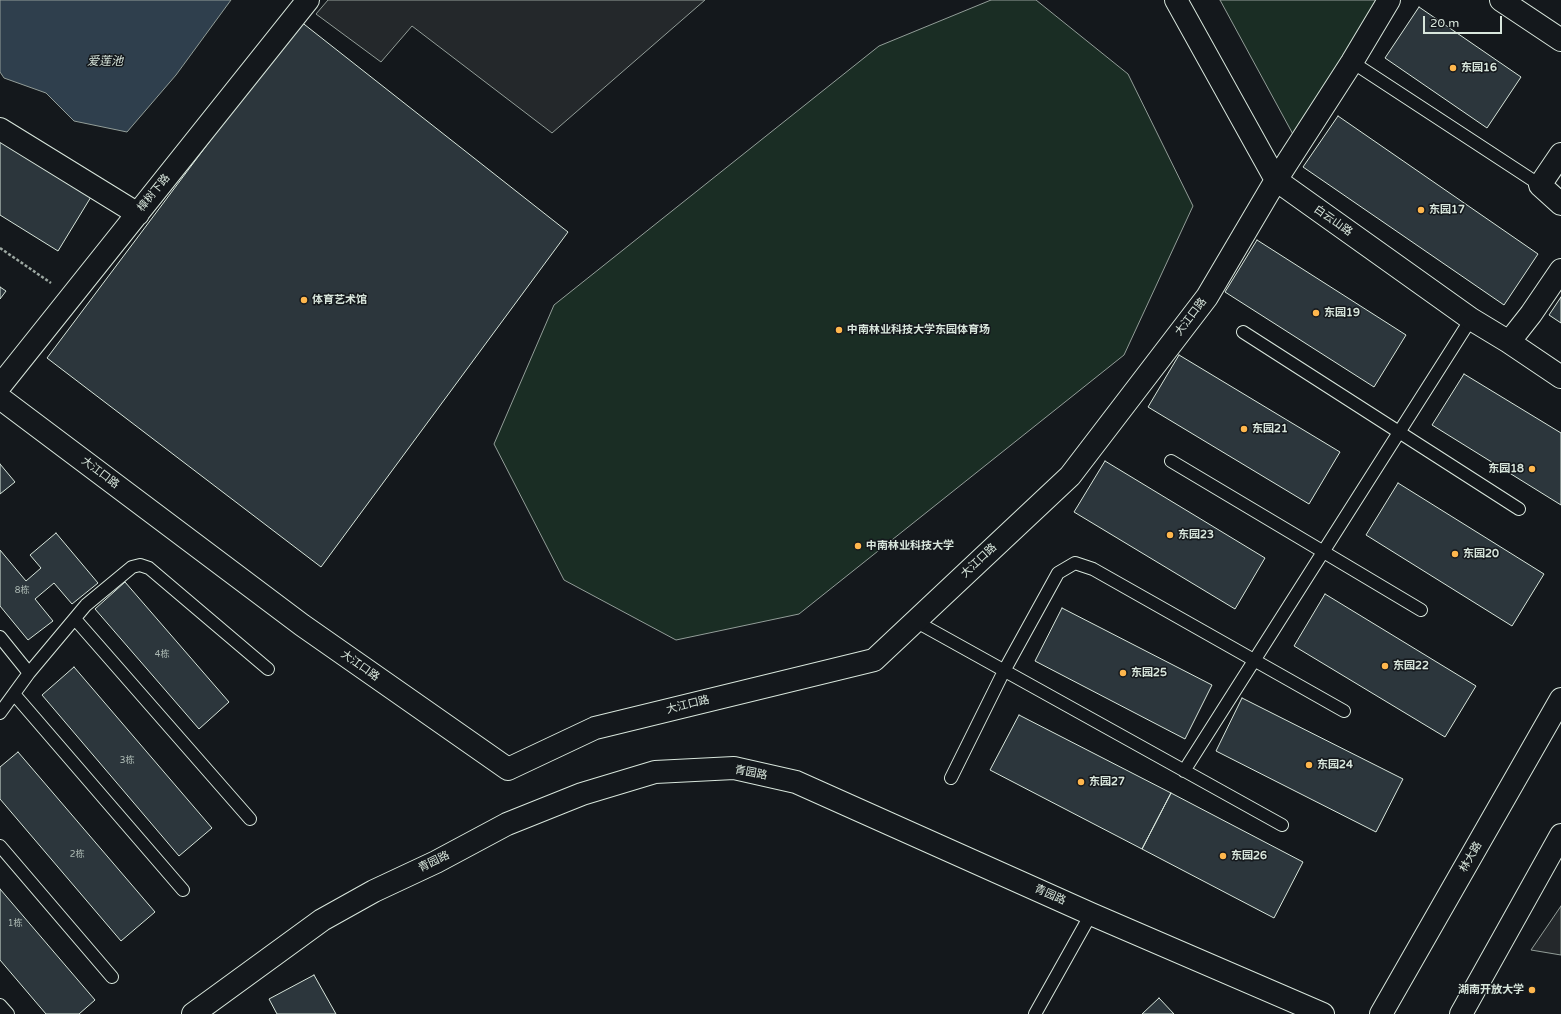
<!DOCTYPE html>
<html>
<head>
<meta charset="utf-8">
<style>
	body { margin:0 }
	#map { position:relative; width:1561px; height:1014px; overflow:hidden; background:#14181c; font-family:"Varela Round",sans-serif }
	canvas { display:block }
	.scale { position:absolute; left:1423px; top:16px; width:79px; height:18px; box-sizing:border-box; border:2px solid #d8e6dc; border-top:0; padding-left:5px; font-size:12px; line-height:14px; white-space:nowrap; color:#d8e6dc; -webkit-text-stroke:3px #14181c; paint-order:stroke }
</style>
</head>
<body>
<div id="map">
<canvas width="1561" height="1014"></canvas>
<div class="scale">20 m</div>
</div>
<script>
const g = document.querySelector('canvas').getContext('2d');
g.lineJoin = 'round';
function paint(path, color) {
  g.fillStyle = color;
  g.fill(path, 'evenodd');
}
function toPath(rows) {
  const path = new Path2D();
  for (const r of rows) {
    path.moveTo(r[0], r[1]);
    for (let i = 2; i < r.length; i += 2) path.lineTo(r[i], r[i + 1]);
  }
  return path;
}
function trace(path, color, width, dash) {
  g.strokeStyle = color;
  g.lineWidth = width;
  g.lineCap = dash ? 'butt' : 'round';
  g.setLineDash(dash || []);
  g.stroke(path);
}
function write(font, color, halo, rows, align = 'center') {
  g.font = font + ' "Varela Round","Noto Sans SC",sans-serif';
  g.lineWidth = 3;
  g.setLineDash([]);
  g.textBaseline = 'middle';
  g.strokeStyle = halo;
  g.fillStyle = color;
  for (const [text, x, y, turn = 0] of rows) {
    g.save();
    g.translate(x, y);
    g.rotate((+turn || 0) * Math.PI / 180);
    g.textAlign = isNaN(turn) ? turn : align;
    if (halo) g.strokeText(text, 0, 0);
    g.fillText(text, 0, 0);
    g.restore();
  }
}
const green = toPath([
	[991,0,1036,0,1128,74,1193,206,1124,355,799,614,676,640,564,580,494,444,554,305,879,46,991,0],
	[1220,0,1397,0,1301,149,1220,0]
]);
paint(green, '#1a2d24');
trace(green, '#939e99', 1);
const parking = toPath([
	[328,0,705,0,552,133,412,26,381,62,316,14,328,0],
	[1561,906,1561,955,1531,950,1561,906]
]);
paint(parking, '#24282b');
trace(parking, '#939e99', 1);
const water = toPath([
	[0,0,231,0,176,75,127,132,74,121,46,93,4,78,0,72,0,0]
]);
paint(water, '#2f3f4d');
trace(water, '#939e99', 1);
const building = toPath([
	[1419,7,1521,77,1487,128,1385,58,1419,7],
	[300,21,568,232,321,567,47,358,300,21],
	[1338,116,1538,254,1504,305,1303,167,1338,116],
	[0,135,94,192,58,251,0,215,0,135],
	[1257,240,1406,335,1374,387,1225,292,1257,240],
	[0,287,6,291,0,299,0,287],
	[1561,297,1561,323,1549,315,1561,297],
	[1179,355,1340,452,1309,504,1148,407,1179,355],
	[1464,374,1561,433,1561,505,1432,425,1464,374],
	[1105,461,1265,558,1235,609,1074,512,1105,461],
	[0,464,15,482,0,494,0,464],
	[1398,483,1544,574,1512,626,1366,535,1398,483],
	[56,533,98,583,72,604,54,583,35,599,53,621,28,640,0,606,0,550,26,581,41,568,30,555,56,533],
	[125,582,229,702,199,729,95,609,125,582],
	[1325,594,1476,686,1445,737,1294,646,1325,594],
	[1062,608,1212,685,1185,739,1035,661,1062,608],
	[74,667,212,828,179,856,42,695,74,667],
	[1242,698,1403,779,1376,832,1216,751,1242,698],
	[1019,715,1171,793,1142,849,990,770,1019,715],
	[18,752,155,912,121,941,0,799,0,767,18,752],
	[1171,793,1303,862,1274,918,1142,849,1171,793],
	[0,889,95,1000,79,1014,46,1014,0,960,0,889],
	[314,975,336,1014,277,1014,269,999,314,975],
	[1159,998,1174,1014,1142,1014,1159,998]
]);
paint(building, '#2c363c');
trace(building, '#d8e6dc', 1);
const service = toPath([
	[1352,62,1540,185],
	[1243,332,1519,509],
	[1171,461,1421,610],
	[75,619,250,819],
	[915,621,1282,825],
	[0,637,29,673],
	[14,694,183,890],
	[0,713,29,673,86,605,132,567,140,565,149,568,268,669],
	[1184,771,1471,319],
	[951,778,1004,671,1058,573,1075,563,1093,569,1344,711],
	[0,846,112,977],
	[0,1005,8,1014],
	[1035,1014,1091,914]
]);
const minor = toPath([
	[1176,0,1276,180,1471,319,1509,342,1561,377],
	[1501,0,1561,40],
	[0,129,138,214],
	[1561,154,1540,185,1561,204],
	[1509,342,1531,314,1561,270],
	[0,386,308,0],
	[0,398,302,625,508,769,595,728,874,660,1070,476,1207,297,1276,180,1352,62,1389,0]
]);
const tertiary = toPath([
	[193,1014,322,920,374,891,436,862,507,824,582,794,655,772,734,768,796,782,1091,914,1323,1014]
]);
const secondary = toPath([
	[1381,1014,1561,699],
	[1461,1014,1561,835]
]);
trace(service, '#d8e6dc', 14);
trace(minor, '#d8e6dc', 24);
trace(tertiary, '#d8e6dc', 24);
trace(secondary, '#d8e6dc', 24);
trace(toPath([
	[0,248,51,283]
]), '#9da8a2', 2.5, [3, 2]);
trace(service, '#14181c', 12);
trace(minor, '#14181c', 22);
trace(tertiary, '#14181c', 22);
trace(secondary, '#14181c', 22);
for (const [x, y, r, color] of [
	[1453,68,4,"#ffb74d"],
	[1421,210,4,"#ffb74d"],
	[304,300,4,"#ffb74d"],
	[1316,313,4,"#ffb74d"],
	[839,330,4,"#ffb74d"],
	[1244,429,4,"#ffb74d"],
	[1532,469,4,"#ffb74d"],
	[1170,535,4,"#ffb74d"],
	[858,546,4,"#ffb74d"],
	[1455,554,4,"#ffb74d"],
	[1385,666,4,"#ffb74d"],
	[1123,673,4,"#ffb74d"],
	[1309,765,4,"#ffb74d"],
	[1081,782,4,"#ffb74d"],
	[1223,856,4,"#ffb74d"],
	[1532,990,4,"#ffb74d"]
]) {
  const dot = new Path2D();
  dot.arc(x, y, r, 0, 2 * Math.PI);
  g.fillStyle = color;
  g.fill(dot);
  trace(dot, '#14181c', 1.5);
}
write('9px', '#adbab4', null, [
	["8栋",22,591],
	["4栋",162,655],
	["3栋",127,761],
	["2栋",77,855],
	["1栋",15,924]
]);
write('bold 11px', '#d8e6dc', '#14181c', [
	["东园16",1461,68],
	["东园17",1429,210],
	["体育艺术馆",312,300],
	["东园19",1324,313],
	["中南林业科技大学东园体育场",847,330],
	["东园21",1252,429],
	["东园18",1524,469,"right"],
	["东园23",1178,535],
	["中南林业科技大学",866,546],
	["东园20",1463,554],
	["东园22",1393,666],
	["东园25",1131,673],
	["东园24",1317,765],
	["东园27",1089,782],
	["东园26",1231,856],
	["湖南开放大学",1524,990,"right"]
], 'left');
write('11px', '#d8e6dc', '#14181c', [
	["樟树下路",154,193,-51],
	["白云山路",1333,221,35],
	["大江口路",1191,317,-53],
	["大江口路",100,473,37],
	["大江口路",979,561,-43],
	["大江口路",360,666,35],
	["大江口路",688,705,-14],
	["青园路",751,773,11],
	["林大路",1471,857,-60],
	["青园路",434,862,-26],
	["青园路",1050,895,24]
]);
write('italic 12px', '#d8e6dc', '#14181c', [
	["爱莲池",105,62]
]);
</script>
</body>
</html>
